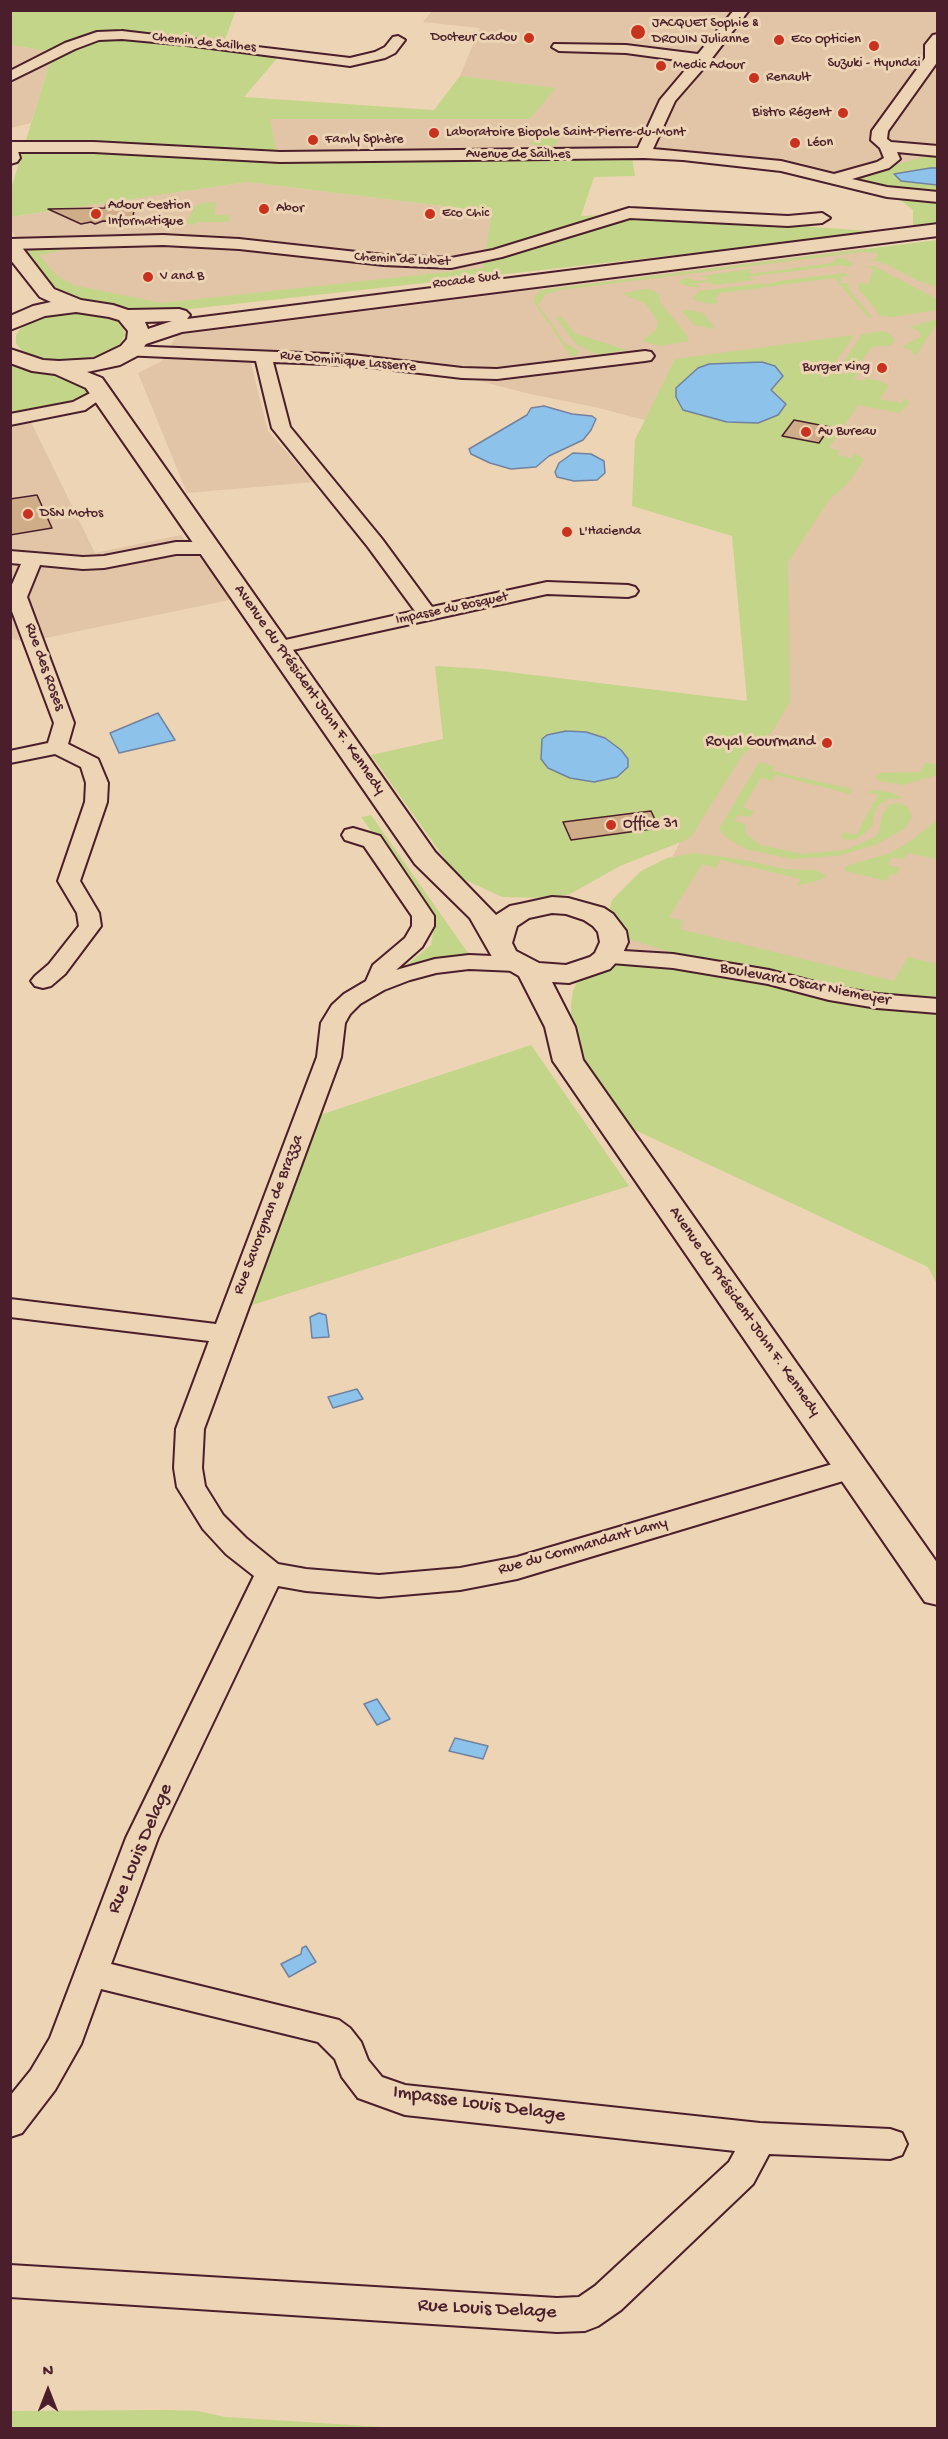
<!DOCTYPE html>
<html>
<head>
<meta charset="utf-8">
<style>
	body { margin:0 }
	#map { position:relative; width:948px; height:2439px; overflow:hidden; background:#edd4b5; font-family:"Gochi Hand",sans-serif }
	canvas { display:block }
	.frame { position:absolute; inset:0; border:12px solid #4a1f2b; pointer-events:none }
	.north { position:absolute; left:18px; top:2361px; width:60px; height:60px; -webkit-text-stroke:4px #edd4b5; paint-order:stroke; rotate:0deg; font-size:16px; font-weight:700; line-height:24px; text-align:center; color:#4a1f2b }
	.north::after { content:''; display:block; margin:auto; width:21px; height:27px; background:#4a1f2b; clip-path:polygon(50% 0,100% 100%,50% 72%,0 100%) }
</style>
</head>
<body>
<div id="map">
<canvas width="948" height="2439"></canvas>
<div class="frame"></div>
<div class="north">N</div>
</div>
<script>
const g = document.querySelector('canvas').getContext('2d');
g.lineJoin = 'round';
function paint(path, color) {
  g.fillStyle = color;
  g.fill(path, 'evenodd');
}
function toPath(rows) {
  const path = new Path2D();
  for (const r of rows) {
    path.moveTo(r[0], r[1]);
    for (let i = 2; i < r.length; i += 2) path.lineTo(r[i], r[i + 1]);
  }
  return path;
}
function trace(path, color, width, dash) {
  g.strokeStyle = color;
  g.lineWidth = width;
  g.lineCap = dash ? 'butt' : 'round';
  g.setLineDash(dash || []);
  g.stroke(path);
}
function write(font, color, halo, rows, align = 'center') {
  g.font = font + ' "Gochi Hand",sans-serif';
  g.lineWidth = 6;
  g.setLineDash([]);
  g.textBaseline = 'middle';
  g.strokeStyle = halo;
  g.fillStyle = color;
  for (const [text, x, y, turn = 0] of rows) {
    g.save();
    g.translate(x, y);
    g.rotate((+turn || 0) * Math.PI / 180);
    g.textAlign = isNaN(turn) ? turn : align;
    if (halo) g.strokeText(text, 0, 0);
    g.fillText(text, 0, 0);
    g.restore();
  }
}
paint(toPath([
	[432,11,937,11,937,154,858,181,764,161,506,154,277,154,269,119,530,119,555,88,460,76,480,28,423,22],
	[11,45,53,52,31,123,11,128],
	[248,182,492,212,484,268,162,304,50,282,11,230,11,217],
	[866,248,937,278,937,1003,612,971,772,668,755,524,810,464,599,408,530,394,464,377,364,366,273,360,251,364,268,431,313,482,187,493,138,373,162,361,177,335],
	[10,409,30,420,95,553,181,535,234,599,26,642,11,639]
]), '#e1c5a6');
paint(toPath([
	[236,10,224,42,285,49,244,97,434,110,460,76,556,88,530,119,270,119,277,154,632,157,635,176,594,177,581,216,627,214,884,232,172,311,128,309,102,301,70,300,55,293,28,258,30,249,41,246,62,247,60,251,39,255,56,275,73,285,162,303,483,268,492,212,248,182,10,217,11,189,53,52,11,45,11,11],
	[546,127,566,130,553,147,529,144],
	[937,154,937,194,910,193,858,181,857,178,860,174],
	[895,196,937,199,937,225,913,228,913,210],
	[216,202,214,215,230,215,229,222,196,222,195,225,186,223,194,207,202,203],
	[937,240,937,287,919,281,886,264,867,259,876,259,878,253,863,252,560,290,545,295,538,305,565,343,579,351,576,356,571,356,534,302,534,297,541,290],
	[839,258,848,260,853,264,850,267,841,265,748,277,755,280,715,285,706,282,693,284,701,287,692,287,679,283,680,280,688,278,698,281,709,279,701,276,752,269,750,274,832,263,835,259],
	[874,266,937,299,937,310,893,317,881,316,858,288,859,283,869,284,873,268,865,267],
	[844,273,851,277,841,276,840,283,849,284,849,290,872,317,869,318,834,278,721,293,715,298,718,303,709,304,692,299,699,291,764,283,764,285,779,281],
	[643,289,652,290,659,294,660,302,689,338,688,341,660,346,642,341,656,330,658,322,645,303,622,294],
	[690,310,703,313,715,329,694,325,682,311],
	[69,312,88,313,116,321,123,328,125,335,121,343,100,356,67,361,35,357,22,351,16,343,16,335,22,327,34,320],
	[561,316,574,333,627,350,603,354,593,353,575,343,556,317],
	[937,319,937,324,915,356,911,350,902,347,921,336,918,331,910,327],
	[884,331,890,334,894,340,892,345,872,347,857,366,850,367,842,364,862,334],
	[854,335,833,366,833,369,845,374,860,370,854,379,864,381,866,378,885,382,883,384,889,385,880,399,902,403,905,398,909,403,900,413,858,405,829,448,840,451,837,455,852,458,855,453,864,460,847,484,829,500,788,562,790,702,771,733,743,754,692,835,686,840,620,866,570,894,548,898,502,897,457,876,371,755,443,739,435,666,484,669,747,701,732,536,632,506,635,440,675,359],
	[10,365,77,378,92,395,79,402,11,414],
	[759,762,775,766,772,771,852,789,850,794,776,775,772,781,761,778,743,807,754,811,750,817,738,815,734,821,745,824,746,834,761,845,802,854,845,850,875,837,879,832,882,815,890,804,900,803,908,807,912,818,904,829,878,844,837,856,792,859,746,849,727,838,719,829],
	[926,762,937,765,937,775,903,785,880,781,875,777,881,773,920,772],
	[875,790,894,793,902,799,888,799,878,806,874,813,873,824,864,834,853,840,842,839,843,832,856,835,878,795,867,792],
	[371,815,468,953,397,973,431,945,435,920,361,817],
	[937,820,937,859,908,853,904,859,892,857,888,865,900,868,896,875,890,874,886,881,845,871,845,867,849,865,890,853,908,843],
	[694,853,740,859,785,869,815,870,826,875,823,879,797,886,801,879,721,860,716,868,702,864,669,917,683,921,680,929,894,981,908,957,937,964,937,1001,845,990,774,971,680,955,626,938,608,915,612,900,641,871,667,858],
	[628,964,720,974,937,1012,937,1284,928,1267,620,1123,587,1075,571,1020,571,1004,573,991,577,982,582,977,603,967],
	[531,1045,629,1186,249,1306,317,1116],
	[167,2410,198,2411,225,2417,399,2428,11,2428,11,2411]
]), '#c3d589');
const water = toPath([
	[930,168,937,168,937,185,901,181,894,174,930,168],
	[762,362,775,366,783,376,771,390,786,404,778,415,758,423,727,422,683,410,676,397,676,388,698,368,709,364,762,362],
	[544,406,572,414,592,416,596,419,591,430,583,440,549,456,536,467,511,469,490,463,471,454,469,449,527,415,531,408,544,406],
	[573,453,591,454,604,461,605,473,597,480,574,481,557,477,555,472,559,463,573,453],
	[158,713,175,740,119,753,110,733,158,713],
	[566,731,586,732,605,738,621,750,628,759,628,767,617,777,594,782,570,778,548,768,541,759,542,739,547,735,566,731],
	[319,1313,326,1315,329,1337,312,1338,310,1317,319,1313],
	[357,1389,363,1399,333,1408,328,1397,357,1389],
	[377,1699,390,1719,377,1725,364,1704,377,1699],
	[455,1738,488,1746,483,1759,449,1751,455,1738],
	[306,1946,316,1962,289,1977,281,1964,301,1954,302,1948,306,1946]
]);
paint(water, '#8dc3eb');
trace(water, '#72819e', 1.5);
const building = toPath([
	[135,203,133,217,122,222,103,221,95,224,91,222,81,224,48,209,105,208,106,204,135,203],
	[794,420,830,427,819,443,782,436,794,420],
	[37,495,52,528,10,535,10,499,37,495],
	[651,811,659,828,571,840,563,822,651,811]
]);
paint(building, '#d0ad89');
trace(building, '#4a1f2b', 1.5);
const minor = toPath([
	[734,10,749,10,709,62,675,101,653,149,781,161,834,174,877,162,884,158,880,148,871,140,872,131,925,58,925,45,933,35,938,34,938,61,888,131,887,139,891,142,938,146,938,156,897,152,900,159,889,168,852,179,887,187,938,192,938,202,887,197,781,171,683,160,644,158,280,162,94,152,10,152,10,142,94,142,280,152,638,148,660,100,692,62,626,53,559,51,552,47,554,44,626,45,698,54,734,10],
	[122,31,350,58,375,52,385,47,393,37,398,36,405,40,395,53,385,58,350,66,187,45,122,39,99,40,75,49,10,81,10,71,65,43,97,32,122,31],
	[629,208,788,216,822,213,830,218,822,223,788,226,630,218,502,257,451,268,384,265,239,249,163,245,10,249,10,239,163,235,239,239,384,255,451,258,493,250,629,208],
	[129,346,352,355,462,368,497,369,645,351,651,352,654,356,651,360,645,361,497,379,462,378,352,365,273,362,290,427,382,539,432,607,547,582,628,585,635,587,638,591,635,595,628,597,547,594,279,653,272,651,269,647,272,643,415,611,368,547,272,428,256,361,123,355,120,351,123,347,129,346],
	[100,388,106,389,109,393,85,410,10,425,10,414,73,402,100,388],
	[176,542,210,542,217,544,220,548,217,552,210,554,176,554,104,568,83,569,40,565,27,597,74,723,68,744,98,759,108,783,107,802,80,881,99,913,101,926,65,974,51,986,43,988,35,986,31,981,35,976,49,964,79,926,77,913,58,881,85,802,86,783,81,767,55,754,10,763,10,751,48,743,54,723,10,606,10,589,21,564,10,563,10,551,83,557,104,556,176,542],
	[353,828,380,836,434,916,434,926,422,947,396,970,435,959,469,955,516,957,524,959,528,964,524,969,516,971,469,969,436,973,410,980,384,990,360,1004,350,1014,345,1023,341,1057,204,1429,202,1468,205,1486,223,1515,246,1538,278,1564,306,1569,379,1575,460,1568,517,1557,853,1458,863,1461,867,1468,863,1475,517,1579,460,1590,379,1597,306,1591,278,1586,158,1838,111,1964,339,2020,350,2028,361,2042,368,2060,382,2077,405,2085,760,2123,890,2129,902,2133,907,2144,902,2155,890,2159,769,2154,753,2184,621,2310,598,2326,585,2331,557,2332,10,2297,10,2265,557,2298,579,2297,595,2286,729,2162,735,2151,405,2115,358,2098,342,2077,335,2059,318,2042,101,1989,81,2044,55,2090,22,2133,10,2137,10,2096,31,2070,50,2038,126,1838,254,1576,226,1554,203,1529,177,1487,174,1468,176,1429,209,1341,10,1317,10,1299,216,1324,317,1057,321,1023,332,1005,344,994,366,981,373,965,405,938,412,926,412,916,364,846,345,840,342,835,345,830,353,828],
	[607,950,673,954,769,970,830,986,877,994,938,999,938,1013,877,1008,829,1000,768,984,673,968,599,962,595,957,599,952,607,950]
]);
const major = toPath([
	[10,146,17,148,20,158,17,162,10,164,10,146],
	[938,224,938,236,182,332,146,344,137,356,120,365,87,372,102,378,435,852,496,915,510,906,520,904,552,897,568,898,604,908,613,914,626,931,628,942,621,957,610,969,569,983,552,982,575,1027,583,1060,938,1564,938,1605,925,1602,558,1068,553,1061,545,1027,519,976,495,962,470,918,415,864,86,388,55,374,32,371,10,363,10,349,43,360,59,361,94,359,121,346,127,339,128,331,119,320,109,317,76,312,45,316,10,330,10,316,33,306,51,302,40,297,10,259,10,239,17,241,54,289,81,300,113,305,128,310,179,309,186,311,190,315,187,319,938,224],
	[172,321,148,329,145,322,172,321],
	[552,913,566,914,584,920,593,926,598,932,600,942,595,953,590,957,566,965,539,963,516,951,512,943,517,926,529,918,552,913]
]);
trace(minor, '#4a1f2b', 4);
trace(major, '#4a1f2b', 4);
paint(minor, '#edd4b5');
paint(major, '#edd4b5');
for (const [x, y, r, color] of [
	[638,32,8,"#c8321e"],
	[529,38,6,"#c8321e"],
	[779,40,6,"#c8321e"],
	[874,46,6,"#c8321e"],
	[661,66,6,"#c8321e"],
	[754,78,6,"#c8321e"],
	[843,113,6,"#c8321e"],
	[434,133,6,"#c8321e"],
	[313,140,6,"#c8321e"],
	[795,143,6,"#c8321e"],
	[264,209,6,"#c8321e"],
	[96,214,6,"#c8321e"],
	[430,214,6,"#c8321e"],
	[148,277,6,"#c8321e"],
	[882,368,6,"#c8321e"],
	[806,432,6,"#c8321e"],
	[28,514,6,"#c8321e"],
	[567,532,6,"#c8321e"],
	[827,743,6,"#c8321e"],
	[611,825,6,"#c8321e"]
]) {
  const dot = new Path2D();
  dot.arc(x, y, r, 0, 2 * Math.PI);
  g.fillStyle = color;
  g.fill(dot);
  trace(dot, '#edd4b5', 2);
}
write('14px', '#4a1f2b', '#edd4b5', [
	["JACQUET Sophie &",652,24],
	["DROUIN Julianne",652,40],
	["Docteur Cadou",517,38,"right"],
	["Eco Opticien",791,40],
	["Suzuki - Hyundai",874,64,"center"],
	["Medic Adour",673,66],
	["Renault",766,78],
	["Bistro Régent",831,113,"right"],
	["Laboratoire Biopole Saint-Pierre-du-Mont",446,133],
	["Famly Sphère",325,140],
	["Léon",807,143],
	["Adour Gestion",108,206],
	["Informatique",108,222],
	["Abor",276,209],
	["Eco Chic",442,214],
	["V and B",160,277],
	["Burger King",870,368,"right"],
	["Au Bureau",818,432],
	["DSN Motos",40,514],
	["L'Hacienda",579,532]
], 'left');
write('14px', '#4a1f2b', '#edd4b5', [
	["Chemin de Sailhes",204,43,6],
	["Avenue de Sailhes",518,155],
	["Chemin de Lubet",402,260,3],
	["Rocade Sud",466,281,-7],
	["Rue Dominique Lasserre",348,362,5],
	["Impasse du Bosquet",452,609,-12]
]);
write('16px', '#4a1f2b', '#edd4b5', [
	["Rue des Roses",44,667,70],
	["Avenue du Président John F. Kennedy",309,690,55],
	["Boulevard Oscar Niemeyer",805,985,11],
	["Rue Savorgnan de Brazza",269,1215,-69],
	["Avenue du Président John F. Kennedy",744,1312,55],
	["Rue du Commandant Lamy",583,1547,-16]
]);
write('16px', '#4a1f2b', '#edd4b5', [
	["Royal Gourmand",815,743],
	["Office 31",623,825,"left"]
], 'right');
write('20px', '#4a1f2b', '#edd4b5', [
	["Rue Louis Delage",141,1849,-67],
	["Impasse Louis Delage",479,2105,8],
	["Rue Louis Delage",487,2310,3]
]);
</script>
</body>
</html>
